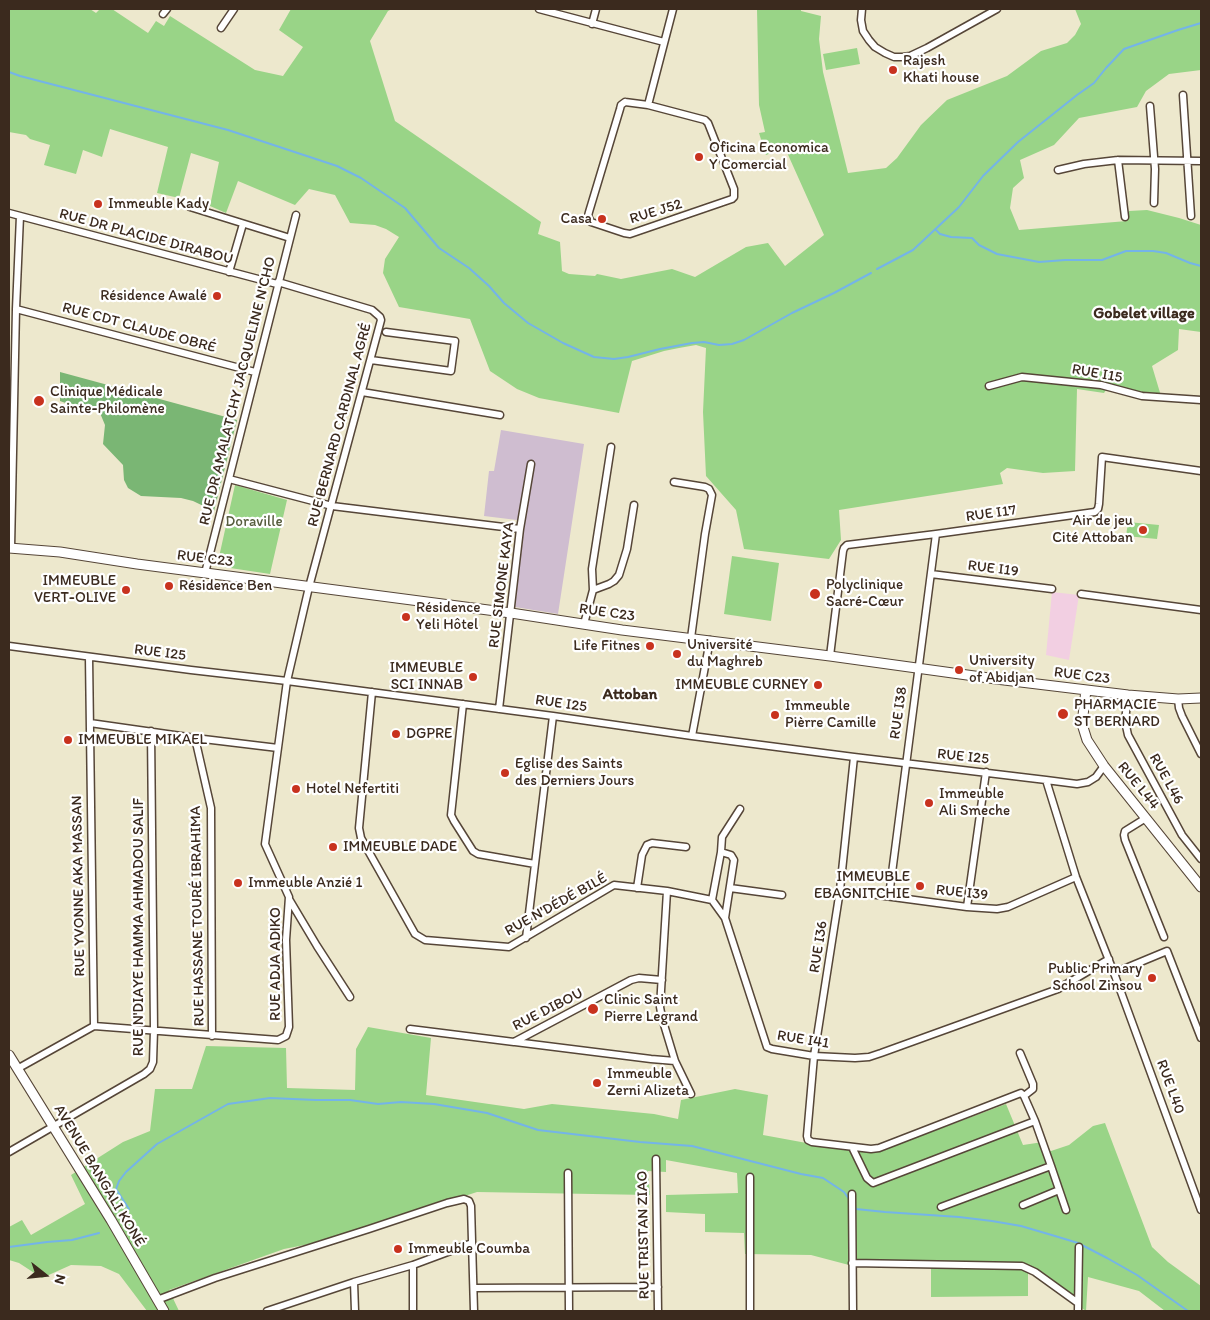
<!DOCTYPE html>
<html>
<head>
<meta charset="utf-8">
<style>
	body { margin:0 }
	#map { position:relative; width:1210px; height:1320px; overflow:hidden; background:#ede8cd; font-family:Itim,sans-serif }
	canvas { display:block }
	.frame { position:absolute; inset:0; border:10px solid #3b2a1e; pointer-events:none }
	.north { position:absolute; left:20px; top:1250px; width:50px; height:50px; -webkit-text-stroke:4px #fff; paint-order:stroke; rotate:106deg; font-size:14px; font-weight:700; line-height:20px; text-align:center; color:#3b2a1e }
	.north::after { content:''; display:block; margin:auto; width:18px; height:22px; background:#3b2a1e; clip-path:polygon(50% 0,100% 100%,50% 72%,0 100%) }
</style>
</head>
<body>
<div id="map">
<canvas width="1210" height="1320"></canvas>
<div class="frame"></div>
<div class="north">N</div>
</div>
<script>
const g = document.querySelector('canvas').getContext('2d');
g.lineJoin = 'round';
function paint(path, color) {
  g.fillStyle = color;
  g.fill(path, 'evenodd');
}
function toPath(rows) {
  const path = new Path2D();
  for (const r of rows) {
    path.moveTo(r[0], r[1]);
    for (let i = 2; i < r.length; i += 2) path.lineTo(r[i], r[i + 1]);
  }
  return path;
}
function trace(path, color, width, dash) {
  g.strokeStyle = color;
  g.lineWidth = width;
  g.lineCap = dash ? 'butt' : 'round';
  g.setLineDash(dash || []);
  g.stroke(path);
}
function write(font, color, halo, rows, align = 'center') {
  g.font = font + ' Itim,sans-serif';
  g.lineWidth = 4.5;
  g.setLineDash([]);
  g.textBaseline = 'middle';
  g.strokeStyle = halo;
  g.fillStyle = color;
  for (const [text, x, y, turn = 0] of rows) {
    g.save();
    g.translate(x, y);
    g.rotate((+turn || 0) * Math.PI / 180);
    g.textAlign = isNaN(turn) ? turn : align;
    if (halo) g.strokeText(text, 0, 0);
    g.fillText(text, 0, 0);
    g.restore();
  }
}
paint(toPath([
	[1052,592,1079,595,1069,660,1046,655]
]), '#f2cfe2');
paint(toPath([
	[501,430,584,444,558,614,515,607,525,521,484,516,489,471,494,471]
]), '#cfbdd0');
paint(toPath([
	[9,9,90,9,96,13,100,9,112,9,148,33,156,21,164,26,170,16,255,70,283,76,303,47,279,30,291,9,392,9,388,11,370,41,395,121,541,222,538,234,560,242,562,271,569,274,595,276,597,274,621,279,672,269,695,277,746,247,768,243,785,266,824,235,785,148,766,155,759,133,765,132,759,105,757,9,801,9,801,11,821,16,819,39,823,72,848,173,886,168,897,158,921,125,947,100,1007,76,1041,51,1067,43,1075,35,1081,24,1075,9,1201,9,1201,70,1169,74,1146,91,1137,107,1079,118,1054,145,1020,160,1024,178,1013,188,1010,208,1019,230,1127,221,1129,211,1147,210,1179,218,1201,225,1201,332,1179,329,1178,350,1152,366,1161,396,1109,385,1104,393,1077,389,1075,471,1043,473,1007,468,1000,473,1003,484,839,510,841,540,829,559,744,549,736,510,706,476,703,412,706,348,696,345,679,348,664,351,632,361,619,413,539,398,517,389,490,371,470,319,399,307,383,273,385,259,399,237,386,229,375,225,350,223,335,195,309,189,295,205,238,181,226,213,210,206,219,162,191,153,179,198,157,193,168,147,110,129,102,157,83,150,76,174,44,165,50,145,30,139,26,135,9,132],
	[857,48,860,64,826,70,823,54],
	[235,485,287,500,270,574,217,566],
	[1128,522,1159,525,1157,539,1126,536],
	[732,556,779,563,771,621,724,614],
	[368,1027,431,1038,426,1095,524,1109,552,1104,654,1114,678,1119,681,1100,735,1089,768,1095,763,1135,812,1144,878,1152,1006,1104,1023,1145,1043,1142,1045,1153,1069,1145,1093,1126,1105,1123,1152,1247,1168,1262,1201,1286,1201,1311,1165,1311,1139,1291,1088,1277,1086,1311,1028,1271,1028,1296,931,1297,931,1267,849,1265,811,1255,745,1254,744,1233,705,1232,705,1214,666,1212,666,1195,738,1193,737,1173,666,1160,666,1172,648,1171,650,1195,477,1192,330,1240,284,1249,169,1290,179,1311,147,1311,119,1274,101,1266,71,1265,42,1278,19,1263,9,1260,9,1227,22,1220,31,1235,85,1204,71,1175,123,1142,150,1131,155,1089,192,1089,206,1046,286,1048,287,1088,355,1090,356,1049]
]), '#99d487');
paint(toPath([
	[60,372,237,420,214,511,193,501,181,498,141,496,128,488,124,480,123,465,103,444,105,425,100,413,93,409,71,405,60,401]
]), '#7ab674');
trace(toPath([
	[9,72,20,76,228,130,337,166,361,178,405,208,439,248,469,268,489,286,504,303,528,323,563,343,594,357,614,359,628,357,660,349,692,343,704,342,719,345,732,344,744,340,792,313,834,293,871,273],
	[936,230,940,234,951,237,972,238,979,245,997,254,1039,262,1065,260,1102,260,1126,251,1153,251,1166,253,1190,263,1201,266],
	[877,269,913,250,959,207,983,176,1018,142,1077,95,1094,83,1106,68,1124,49,1178,30,1201,23],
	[855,1207,856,1209,885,1212,959,1217,992,1221,1021,1226,1055,1236,1078,1243,1107,1258,1137,1275,1188,1311],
	[129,1209,116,1189,119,1181,126,1172,157,1144,228,1104,270,1098,316,1100,350,1100,378,1104,401,1102,434,1104,487,1113,538,1130,640,1142,692,1146,801,1174,823,1178,844,1192,849,1199],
	[9,1247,47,1242,72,1240,99,1233]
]), '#74b4e8', 2);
const minor = toPath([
	[539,9,664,42],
	[862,9,861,20,863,31,869,40,875,47,885,53,894,57,903,57,910,56,927,48,997,9],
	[163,14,167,9],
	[592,24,596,9],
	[221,28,234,9],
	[1183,95,1191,216],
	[625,102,648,105,705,120,708,123,734,189,734,197,732,199,630,234,624,233,591,222,588,216,589,212,620,109,621,105,625,102],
	[648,105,673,9],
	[1150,106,1155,169,1154,203],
	[1118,160,1125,217],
	[1058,170,1084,164,1118,160,1201,161],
	[190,207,290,238],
	[9,213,277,284],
	[229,272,243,224],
	[16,309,255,372],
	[371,360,451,371,455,341,386,332],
	[989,386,1022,377,1101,385,1142,396,1201,400],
	[362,392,500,415],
	[229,479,332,506,520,529],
	[674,482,705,487,709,489,712,495,705,534,691,638],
	[11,548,16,309,20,216],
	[205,573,296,215],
	[931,574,1052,589],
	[593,590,609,584,614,581,619,575,627,549,634,505],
	[1081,594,1201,610],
	[584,624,593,590,592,569,611,447],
	[9,646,191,670,287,681,553,716,692,736,854,757,1046,780,1077,784,1088,782,1096,777,1104,766],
	[830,656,843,551,844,548,847,545,936,534,1095,512,1098,509,1099,504,1102,457,1201,471],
	[372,692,359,828,361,838,415,934,425,940,509,947,614,885,667,891,712,900,725,918,767,1047,772,1049,814,1056,855,1058,869,1057,881,1053,1058,989,1109,959],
	[1128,695,1125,721,1128,735,1182,835,1201,859],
	[1178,699,1179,708,1182,716,1201,754],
	[463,704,451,815,454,821,473,851,478,854,535,864],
	[499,709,520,529,531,464],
	[90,723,195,738,278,748],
	[692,736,710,640],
	[195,738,211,808,212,1036],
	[854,757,840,890,814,1056,807,1136,808,1140,812,1142,871,1149,879,1148,1021,1093,1024,1096,1035,1121,1051,1166,941,1207],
	[1046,780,1076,877,1114,973,1201,1210],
	[1146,818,1125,831,1124,835,1125,840,1164,937],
	[721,852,731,855,734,860,725,918],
	[637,888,642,855,647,845,652,843,686,847],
	[730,888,782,895],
	[840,890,967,907,997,909,1008,907,1076,877],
	[667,891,660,1007,662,1018,675,1061,691,1094],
	[889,896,936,534],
	[289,899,317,946,350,997],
	[712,900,721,852,722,837,740,809],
	[967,907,986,772],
	[526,938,553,716],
	[1114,973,1167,951,1201,1038],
	[94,1026,278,1040,286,1036,289,1027,286,940,289,897,265,844,287,681,309,587,381,320,380,317,372,310,278,282],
	[410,1029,514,1042,631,980,639,978,662,980],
	[515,1042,651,1059,675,1061],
	[1020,1053,1033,1084,1033,1089,1024,1096],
	[17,1069,94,1026,89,657],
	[852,1147,867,1178,873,1183,1035,1121],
	[9,1152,144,1074,150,1069,153,1062,154,1030,151,731],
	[656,1159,658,1311],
	[1051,1166,1066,1210],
	[568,1173,569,1311],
	[852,1194,853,1311],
	[1023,1205,1059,1190],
	[852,1263,1022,1266,1035,1272,1078,1303],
	[413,1265,413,1311],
	[354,1282,355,1311],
	[474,1288,658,1287],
	[157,1300,215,1278,369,1229,447,1203,464,1199,469,1201,471,1206,474,1311],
	[267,1311,354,1282,413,1265,472,1243],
	[750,1311,750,1177],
	[1078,1311,1079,1247]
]);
const tertiary = toPath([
	[9,548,60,552,137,564,511,613,622,630,830,656,996,679,1128,695,1178,699,1201,698],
	[1086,690,1082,724,1087,740,1104,766,1201,887],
	[9,1055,111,1220,164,1311]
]);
trace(minor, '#564638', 9);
trace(tertiary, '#564638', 11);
trace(minor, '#fff', 6);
trace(tertiary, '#fff', 9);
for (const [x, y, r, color] of [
	[893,70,5,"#c8321e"],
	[699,157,5,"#c8321e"],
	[98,204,5,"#c8321e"],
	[602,219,5,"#c8321e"],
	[217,296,5,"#c8321e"],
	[39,401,6,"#c8321e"],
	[1143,530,5,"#c8321e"],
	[169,586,5,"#c8321e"],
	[126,590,5,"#c8321e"],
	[815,594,6,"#c8321e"],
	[406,617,5,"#c8321e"],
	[650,646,5,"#c8321e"],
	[677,654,5,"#c8321e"],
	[959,670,5,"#c8321e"],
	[473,677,5,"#c8321e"],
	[818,685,5,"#c8321e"],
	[1063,714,6,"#c8321e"],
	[775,715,5,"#c8321e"],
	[396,734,5,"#c8321e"],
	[68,740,5,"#c8321e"],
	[505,773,5,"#c8321e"],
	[296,789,5,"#c8321e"],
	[929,803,5,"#c8321e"],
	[333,847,5,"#c8321e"],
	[238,883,5,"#c8321e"],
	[920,886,5,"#c8321e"],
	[1152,978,5,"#c8321e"],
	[593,1009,6,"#c8321e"],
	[597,1083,5,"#c8321e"],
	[398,1249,5,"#c8321e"]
]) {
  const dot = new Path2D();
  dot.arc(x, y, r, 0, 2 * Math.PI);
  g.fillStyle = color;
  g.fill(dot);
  trace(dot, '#fff', 2);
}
write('15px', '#3b2a1e', '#fff', [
	["Rajesh",903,61],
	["Khati house",903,78],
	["Oficina Economica",709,148],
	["Y Comercial",709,165],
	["Immeuble Kady",108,204],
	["Casa",592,219,"right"],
	["Résidence Awalé",207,296,"right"],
	["Clinique Médicale",50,392],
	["Sainte-Philomène",50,409],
	["Air de jeu",1133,521,"right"],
	["Cité Attoban",1133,538,"right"],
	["IMMEUBLE",116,581,"right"],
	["VERT-OLIVE",116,598,"right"],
	["Polyclinique",826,585],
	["Sacré-Cœur",826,602],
	["Résidence Ben",179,586],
	["Résidence",416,608],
	["Yeli Hôtel",416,625],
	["Université",687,645],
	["du Maghreb",687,662],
	["Life Fitnes",640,646,"right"],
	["University",969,661],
	["of Abidjan",969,678],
	["IMMEUBLE",463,668,"right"],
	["SCI INNAB",463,685,"right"],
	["IMMEUBLE CURNEY",808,685,"right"],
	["PHARMACIE",1074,705],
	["ST BERNARD",1074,722],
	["Immeuble",785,706],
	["Pièrre Camille",785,723],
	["DGPRE",406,734],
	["IMMEUBLE MIKAEL",78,740],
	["Eglise des Saints",515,764],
	["des Derniers Jours",515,781],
	["Hotel Nefertiti",306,789],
	["Immeuble",939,794],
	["Ali Smeche",939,811],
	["IMMEUBLE DADE",343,847],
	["IMMEUBLE",910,877,"right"],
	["EBAGNITCHIE",910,894,"right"],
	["Immeuble Anzié 1",248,883],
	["Public Primary",1142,969,"right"],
	["School Zinsou",1142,986,"right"],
	["Clinic Saint",604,1000],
	["Pierre Legrand",604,1017],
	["Immeuble",607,1074],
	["Zerni Alizeta",607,1091],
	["Immeuble Coumba",408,1249]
], 'left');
write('15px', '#3b2a1e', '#fff', [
	["RUE J52",656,212,-17],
	["RUE DR PLACIDE DIRABOU",146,237,15],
	["RUE CDT CLAUDE OBRÉ",139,328,15],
	["RUE I15",1097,374,10],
	["RUE DR AMALATCHY JACQUELINE N'CHO",238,391,-76],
	["RUE BERNARD CARDINAL AGRÉ",340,425,-75],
	["RUE I17",991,514,-8],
	["RUE C23",205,559,7],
	["RUE I19",993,569,7],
	["RUE SIMONE KAYA",502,585,-83],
	["RUE C23",607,613,8],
	["RUE I25",160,653,7],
	["RUE C23",1082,676,7],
	["RUE I25",561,704,8],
	["RUE I38",899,713,-82],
	["RUE I25",963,757,6],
	["RUE L46",1166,779,61],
	["RUE L44",1138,786,51],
	["RUE YVONNE AKA MASSAN",79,886,-91],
	["RUE I39",962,893,6],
	["RUE N'DÉDÉ BILÉ",556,905,-29],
	["RUE HASSANE TOURÉ IBRAHIMA",198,916,-91],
	["RUE N'DIAYE HAMMA AHMADOU SALIF",139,927,-90],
	["RUE I36",819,947,-81],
	["RUE ADJA ADIKO",276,964,-90],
	["RUE DIBOU",548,1010,-27],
	["RUE I41",803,1040,9],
	["RUE L40",1170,1087,70],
	["AVENUE BANGALI KONÉ",99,1176,59],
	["RUE TRISTAN ZIAO",644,1235,-91]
]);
write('15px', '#575d3e', '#fff', [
	["Doraville",254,522]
]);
write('bold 16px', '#3b2a1e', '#fff', [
	["Gobelet village",1144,314],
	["Attoban",630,695]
]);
</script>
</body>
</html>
